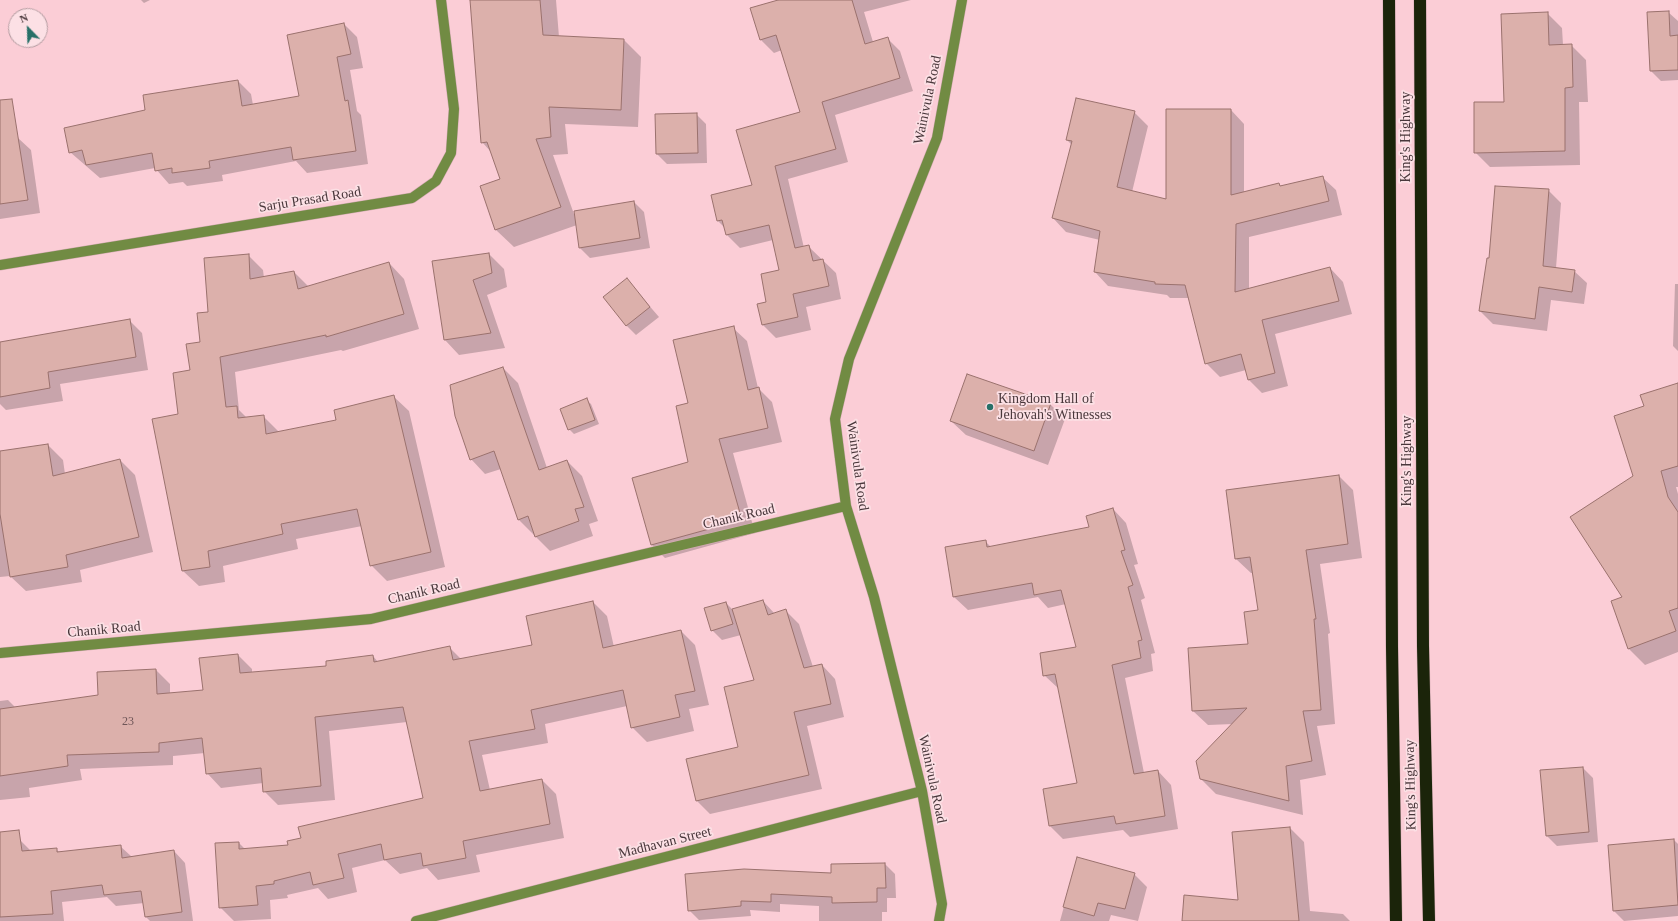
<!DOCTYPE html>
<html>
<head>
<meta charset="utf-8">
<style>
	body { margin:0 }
	#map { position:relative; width:1678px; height:921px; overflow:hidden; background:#fbcdd6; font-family:"Times New Roman",serif }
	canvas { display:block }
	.north { position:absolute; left:8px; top:8px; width:40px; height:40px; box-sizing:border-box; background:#fce0e5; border:1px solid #b49ca1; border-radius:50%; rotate:337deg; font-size:11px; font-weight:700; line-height:16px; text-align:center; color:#49373b }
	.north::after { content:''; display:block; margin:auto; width:14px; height:18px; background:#277068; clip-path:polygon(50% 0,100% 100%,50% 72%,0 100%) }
</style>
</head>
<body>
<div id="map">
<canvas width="1678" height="921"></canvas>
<div class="north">N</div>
</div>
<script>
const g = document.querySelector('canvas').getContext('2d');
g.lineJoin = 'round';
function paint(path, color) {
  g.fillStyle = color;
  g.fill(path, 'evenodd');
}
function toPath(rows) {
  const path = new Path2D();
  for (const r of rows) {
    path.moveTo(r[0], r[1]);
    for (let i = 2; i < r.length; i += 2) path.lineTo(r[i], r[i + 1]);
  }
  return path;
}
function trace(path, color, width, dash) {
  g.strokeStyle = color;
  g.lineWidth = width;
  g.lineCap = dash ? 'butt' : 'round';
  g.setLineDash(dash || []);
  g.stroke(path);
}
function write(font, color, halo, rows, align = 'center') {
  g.font = font + ' "Times New Roman",serif';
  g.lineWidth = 3.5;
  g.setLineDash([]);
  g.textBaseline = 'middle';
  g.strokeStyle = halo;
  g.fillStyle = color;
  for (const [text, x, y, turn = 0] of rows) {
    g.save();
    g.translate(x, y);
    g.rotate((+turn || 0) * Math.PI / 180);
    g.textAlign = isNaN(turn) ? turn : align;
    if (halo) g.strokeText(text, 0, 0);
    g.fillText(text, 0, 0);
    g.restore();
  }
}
paint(toPath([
	[141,0,150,0,144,3],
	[471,0,556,0,559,37,624,40,641,57,638,127,565,124,568,154,553,155,575,217,634,202,644,212,650,248,590,258,580,248,577,225,514,247,496,230,481,187,501,180,491,152,482,142],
	[782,0,911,0,864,12,873,42,887,38,900,51,913,91,835,115,848,162,788,179,804,248,809,247,836,273,841,299,806,307,811,330,776,338,763,325,768,302,780,271,773,240,740,248,727,235,725,228,718,221,753,186,801,113,782,50,774,53,761,40],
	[1668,12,1678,21,1678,80,1661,81,1651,71],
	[1547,13,1562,28,1563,45,1571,45,1586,60,1588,102,1579,102,1580,165,1490,167,1475,152,1505,103],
	[344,24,357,37,363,68,350,70,357,111,361,115,368,164,307,173,296,161,222,175,223,181,187,186,183,182,169,184,155,168,100,178,70,152,146,110,238,81,251,94,253,105,301,97],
	[1231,110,1244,124,1244,193,1279,184,1281,187,1322,177,1336,190,1342,215,1249,237,1249,289,1330,268,1343,282,1352,314,1275,334,1288,386,1262,393,1249,380,1246,370,1220,377,1206,363,1189,298,1170,298,1167,295,1108,286,1095,272,1100,240,1066,232,1053,218,1072,145,1067,140,1134,112,1148,126,1132,192,1167,201],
	[696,114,706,124,707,163,667,164,657,154],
	[18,138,31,150,40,213,0,219,0,140],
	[1548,190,1561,203,1556,268,1574,271,1587,283,1584,304,1551,300,1547,331,1493,324,1480,311,1490,259],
	[489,254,504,269,507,287,487,295,505,348,459,355,445,340,433,262],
	[248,255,263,270,264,278,294,272,309,287,389,263,404,279,419,329,343,351,341,350,235,372,239,410,247,418,263,416,279,432,337,421,393,396,409,411,445,567,387,581,371,565,362,526,296,539,298,549,223,566,225,582,199,586,183,571,179,415,209,312],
	[627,280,659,317,636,335,626,325],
	[1675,284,1678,284,1678,351,1673,346],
	[129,320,142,333,148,370,60,384,63,401,6,410,0,404,0,343],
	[733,328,747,341,758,388,772,402,782,442,733,453,755,533,665,558,651,544,690,463],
	[503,368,518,383,547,468,567,461,582,476,598,521,589,524,593,536,550,551,519,520,501,469,485,474,471,459],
	[1678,384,1678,487,1676,487,1678,494,1678,652,1645,665,1629,649,1624,597,1634,476,1645,406],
	[586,400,591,404,599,424,574,434,569,429],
	[1050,404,1065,419,1048,465,966,435,951,421],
	[48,445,63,460,65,474,120,460,135,475,153,552,80,570,82,582,26,591,10,576,0,577,0,452],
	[1339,476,1353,490,1362,558,1320,564,1330,633,1328,634,1335,724,1317,726,1326,775,1300,780,1303,815,1216,794,1201,779,1233,724,1208,725,1193,711,1250,645,1260,611,1254,573,1251,573,1236,559],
	[1113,509,1126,523,1138,564,1134,565,1145,598,1141,600,1155,653,1151,654,1153,671,1125,678,1144,773,1158,771,1171,785,1178,829,1130,837,1123,830,1063,839,1050,826,1044,790,1078,784,1059,689,1044,675,1077,648,1066,604,1048,608,1038,597,968,610,954,597,946,548,985,541,991,547,1091,528],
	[763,601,775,614,786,611,799,624,813,667,822,665,835,679,844,717,807,726,822,789,710,814,697,801,739,748,755,681,741,635,722,640,712,630,726,603,733,610],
	[593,602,607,616,614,647,681,631,695,645,709,705,689,709,694,731,647,742,632,727,627,706,545,724,548,743,482,755,490,790,542,780,556,794,564,838,476,855,480,872,438,880,427,868,400,874,385,860,352,868,357,892,328,899,318,888,287,895,288,898,270,900,271,919,234,921,220,907,239,843,245,849,290,846,302,839,424,798,407,722,329,731,335,800,278,805,264,791,263,783,221,788,207,773,205,753,173,756,173,765,80,769,82,780,29,788,30,797,0,800,0,701,8,700,15,707,99,696,156,670,170,684,170,694,204,690,238,655,252,669,252,673,327,666,373,656,378,662,449,647,462,660,533,646],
	[1583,768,1593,778,1598,842,1557,846,1547,836,1541,771],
	[1290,828,1304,842,1310,911,1343,914,1350,921,1183,921,1239,901],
	[20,840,31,851,56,849,60,853,120,846,132,857,174,851,185,863,193,921,150,921,146,917,144,903,116,906,107,897,62,902,64,921,0,921,0,842],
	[1674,840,1678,844,1678,916,1624,921,1614,911,1609,846],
	[1077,859,1134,874,1147,887,1138,921,1111,915,1109,921,1060,921],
	[885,864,895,874,896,898,887,898,887,912,882,912,882,921,819,921,819,906,780,904,780,912,750,910,751,916,699,920,689,910,832,874]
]), '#0003');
const building = toPath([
	[470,0,540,0,543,35,624,39,621,110,549,107,551,137,536,139,561,207,495,230,480,186,500,179,487,142,481,143,470,0],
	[778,0,852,0,865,44,888,37,900,78,822,102,836,149,775,166,795,248,809,245,813,261,823,259,829,286,793,294,798,317,762,325,757,304,766,302,761,274,779,270,769,225,726,235,722,220,717,221,711,195,752,185,736,130,800,112,776,35,760,40,750,8,778,0],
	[1669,11,1670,36,1678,35,1678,70,1650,71,1647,12,1669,11],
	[1548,12,1549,45,1572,44,1573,87,1565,88,1565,151,1474,153,1474,102,1504,102,1501,14,1548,12],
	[344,23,351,54,337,57,345,101,348,100,356,151,293,160,291,147,209,161,210,168,172,173,172,168,155,171,152,153,86,165,82,150,69,153,64,128,145,110,143,95,238,80,242,106,299,96,287,35,344,23],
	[1076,98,1135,111,1117,187,1166,199,1166,109,1231,109,1231,195,1279,183,1280,186,1323,176,1329,201,1236,224,1235,292,1330,267,1339,301,1262,320,1275,373,1248,380,1241,354,1205,364,1185,285,1155,284,1155,282,1094,272,1100,231,1052,218,1072,141,1066,140,1076,98],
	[12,99,28,200,0,204,0,100,12,99],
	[697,113,698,153,656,154,655,114,697,113],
	[1495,186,1549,189,1543,266,1575,270,1572,292,1539,287,1535,319,1479,311,1487,258,1489,258,1495,186],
	[634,201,640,238,579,248,574,211,634,201],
	[489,253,492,273,473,280,491,333,444,340,432,261,489,253],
	[249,254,250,279,294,271,298,289,389,262,404,314,326,337,326,335,220,357,226,407,237,406,238,418,264,415,266,434,336,420,334,410,394,395,431,552,370,566,357,509,281,524,283,534,208,551,210,567,182,571,152,419,178,414,173,373,190,370,186,344,200,342,197,313,208,312,204,258,249,254],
	[627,278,650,307,626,326,603,297,627,278],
	[130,319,136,357,48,372,50,388,0,397,0,342,130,319],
	[734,326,748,390,759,387,768,428,719,439,742,520,651,545,632,478,688,462,676,406,688,403,673,340,734,326],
	[503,367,539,470,567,460,584,507,575,509,579,521,535,537,528,516,518,520,494,451,470,460,455,416,450,385,503,367],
	[967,374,1051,403,1034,451,950,421,967,374],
	[1678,383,1678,466,1661,471,1668,497,1678,512,1678,608,1669,611,1676,631,1628,649,1611,601,1622,597,1570,517,1633,476,1614,416,1644,406,1640,395,1678,383],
	[587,398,595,420,568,430,560,409,587,398],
	[48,444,53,476,120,459,139,537,66,555,68,567,10,577,0,514,0,451,48,444],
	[1339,475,1348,544,1306,550,1316,619,1314,619,1321,710,1303,711,1312,761,1286,766,1289,801,1200,779,1196,761,1247,708,1192,711,1188,648,1248,644,1244,612,1258,610,1250,557,1235,559,1226,490,1339,475],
	[1113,508,1125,550,1121,551,1133,585,1128,587,1142,640,1138,641,1141,658,1112,665,1134,774,1158,770,1165,816,1116,824,1114,816,1049,826,1043,789,1077,783,1055,674,1043,676,1040,653,1076,647,1061,590,1034,595,1032,583,953,597,945,547,986,540,987,547,1089,527,1086,516,1113,508],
	[763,600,768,615,786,609,804,668,822,664,831,704,794,712,809,775,696,801,686,759,738,747,724,687,754,680,732,609,763,600],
	[593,601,603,648,681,630,695,691,675,695,680,717,631,728,623,690,531,710,535,729,469,741,480,791,542,779,550,824,463,841,466,858,423,866,421,853,384,860,381,844,338,854,344,878,313,885,310,872,274,881,274,884,256,886,258,905,219,908,215,843,239,842,239,849,288,845,287,841,301,838,298,827,423,798,403,707,315,717,321,786,263,792,261,768,206,774,202,738,159,743,159,752,67,755,68,766,0,776,0,709,98,695,97,672,156,669,157,694,203,690,199,658,238,654,240,673,326,666,326,661,373,655,374,662,450,646,453,660,532,645,526,616,593,601],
	[726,602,733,624,711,631,704,608,726,602],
	[1583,767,1589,832,1546,836,1540,770,1583,767],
	[1290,827,1299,921,1182,921,1184,895,1238,900,1232,832,1290,827],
	[19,830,22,851,57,848,57,852,121,845,122,858,174,850,182,912,145,917,141,891,104,895,102,885,51,891,53,914,0,917,0,832,19,830],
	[1674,839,1678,905,1613,911,1608,845,1674,839],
	[1077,857,1135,873,1125,909,1098,903,1094,916,1063,907,1077,857],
	[885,863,886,888,877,888,877,902,832,903,832,897,771,894,771,902,741,901,741,906,688,911,685,874,744,869,831,873,831,864,885,863]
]);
paint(building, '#dcb0ab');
trace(building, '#9a716d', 1);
const minor = toPath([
	[0,265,412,198,436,181,451,153,454,109,441,0],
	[0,653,371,619,846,506],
	[416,921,922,791],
	[939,921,942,904,922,791,874,597,846,506,835,419,849,359,937,138,962,0]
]);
const highway = toPath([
	[1389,0,1392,647,1396,921],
	[1420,0,1423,646,1429,921]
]);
trace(minor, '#d4acb4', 11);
trace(highway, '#d4acb4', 13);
trace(minor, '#718b43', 10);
trace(highway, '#1b240a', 12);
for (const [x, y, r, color] of [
	[990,407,4,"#277068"]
]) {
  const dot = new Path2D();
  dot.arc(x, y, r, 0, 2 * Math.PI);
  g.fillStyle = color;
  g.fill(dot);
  trace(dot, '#fce0e5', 1.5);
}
write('12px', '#6e5557', null, [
	["23",128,722]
]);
write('14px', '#49373b', '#fce0e5', [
	["Wainivula Road",928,100,-78],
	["King's Highway",1406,137,-90],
	["Sarju Prasad Road",310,200,-9],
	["King's Highway",1407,461,-90],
	["Wainivula Road",857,466,82],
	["Chanik Road",739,517,-13],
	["Chanik Road",424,592,-13],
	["Chanik Road",104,630,-5],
	["Wainivula Road",932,779,78],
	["King's Highway",1411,785,-91],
	["Madhavan Street",665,843,-14]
]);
write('14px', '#49373b', '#fce0e5', [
	["Kingdom Hall of",998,399],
	["Jehovah's Witnesses",998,415]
], 'left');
</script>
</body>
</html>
